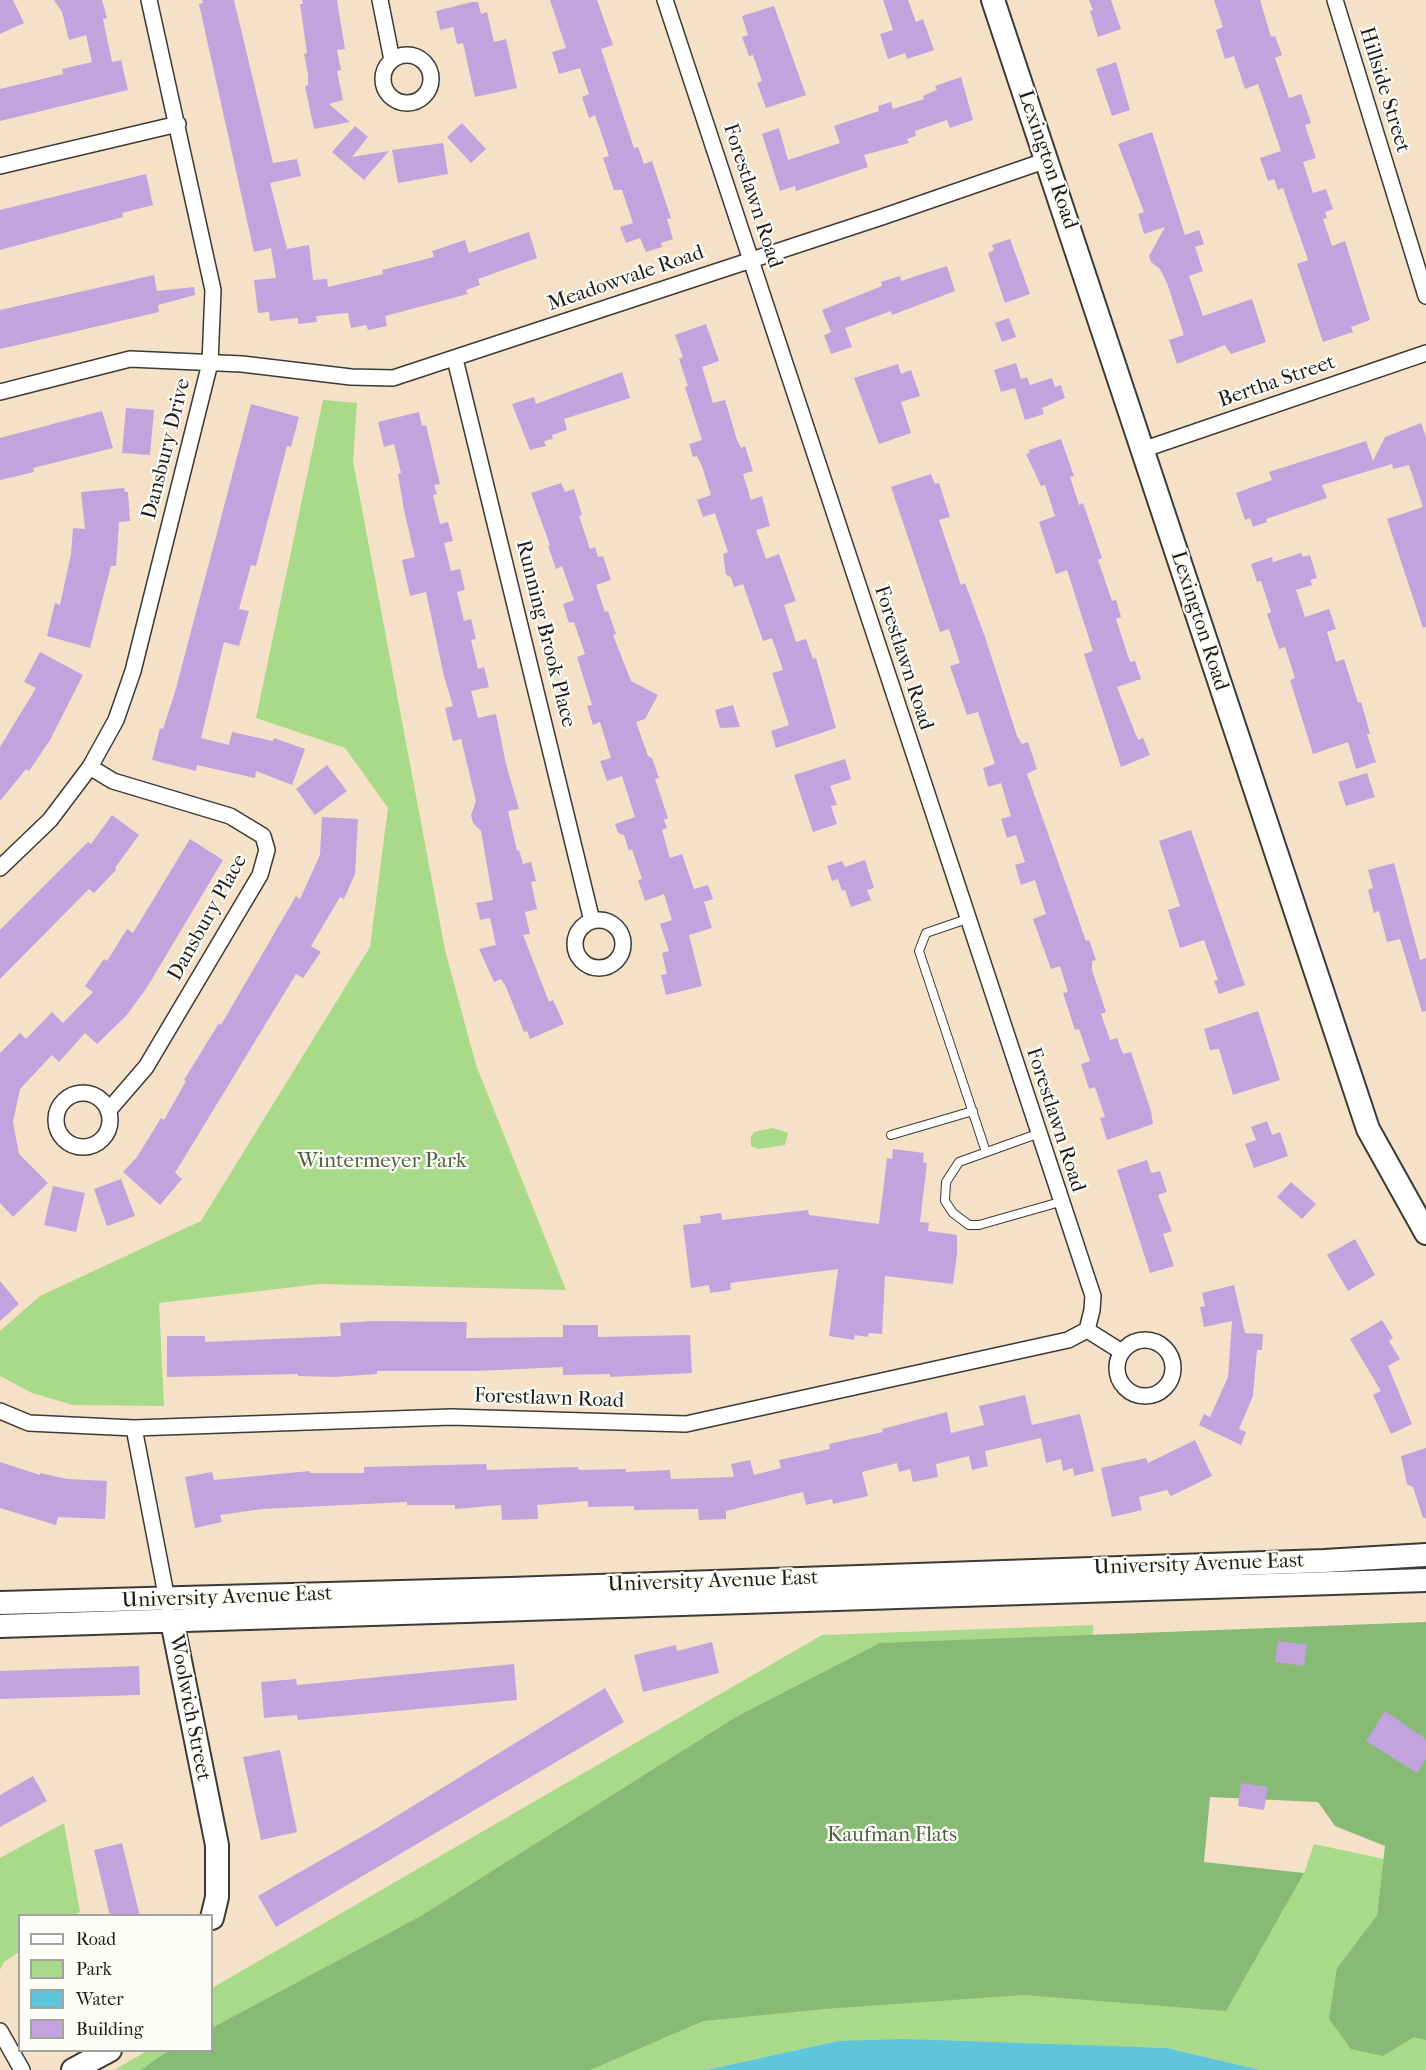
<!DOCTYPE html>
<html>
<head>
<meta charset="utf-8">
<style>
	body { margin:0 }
	#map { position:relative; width:1426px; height:2070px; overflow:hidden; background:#f5e1c7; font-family:"IM FELL French Canon",serif }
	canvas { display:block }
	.legend { position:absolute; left:18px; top:1914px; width:195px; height:138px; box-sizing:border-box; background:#fdfcf7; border:2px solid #a3a29f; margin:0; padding:8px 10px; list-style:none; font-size:18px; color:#1c1c1c }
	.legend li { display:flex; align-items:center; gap:12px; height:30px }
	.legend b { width:30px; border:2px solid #a3a29f }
</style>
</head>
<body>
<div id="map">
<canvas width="1426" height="2070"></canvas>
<ul class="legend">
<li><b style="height:8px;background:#fff"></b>Road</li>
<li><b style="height:16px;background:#a9da89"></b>Park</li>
<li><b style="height:16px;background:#5ec5db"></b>Water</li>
<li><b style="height:16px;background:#c3a3de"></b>Building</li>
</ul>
</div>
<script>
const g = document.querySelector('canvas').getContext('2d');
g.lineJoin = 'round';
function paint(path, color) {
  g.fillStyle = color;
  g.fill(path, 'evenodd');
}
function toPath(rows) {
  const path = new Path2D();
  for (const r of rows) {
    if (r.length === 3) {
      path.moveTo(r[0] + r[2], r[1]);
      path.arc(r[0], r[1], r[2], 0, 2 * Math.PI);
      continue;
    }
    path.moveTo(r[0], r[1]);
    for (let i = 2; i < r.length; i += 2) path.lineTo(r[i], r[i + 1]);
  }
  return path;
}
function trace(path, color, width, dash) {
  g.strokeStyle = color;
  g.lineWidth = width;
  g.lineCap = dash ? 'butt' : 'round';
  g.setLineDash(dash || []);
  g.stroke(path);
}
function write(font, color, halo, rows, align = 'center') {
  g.font = font + ' "IM FELL French Canon",serif';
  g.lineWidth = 4.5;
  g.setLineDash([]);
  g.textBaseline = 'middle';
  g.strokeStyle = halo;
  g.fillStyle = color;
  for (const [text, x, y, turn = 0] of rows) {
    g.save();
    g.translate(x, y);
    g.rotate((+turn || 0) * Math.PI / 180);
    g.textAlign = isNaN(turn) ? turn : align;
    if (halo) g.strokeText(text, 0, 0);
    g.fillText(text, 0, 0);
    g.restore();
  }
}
paint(toPath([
	[323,400,357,403,353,461,445,950,476,1065,566,1290,319,1284,159,1303,164,1406,73,1405,32,1393,0,1376,0,1331,40,1296,201,1221,370,947,388,808,345,748,256,718],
	[773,1128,788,1133,785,1145,759,1149,751,1146,751,1137,754,1132],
	[1093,1625,1105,1973,1304,1873,1314,1844,1384,1859,1377,1915,1337,1968,1426,2025,1426,2070,1261,2070,1167,2048,838,2041,706,2070,114,2070,147,2051,212,2050,212,1988,822,1635],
	[64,1823,80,1912,74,1915,20,1916,19,1952,4,1962,0,1970,0,1858]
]), '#a9da89');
paint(toPath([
	[1426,1622,1426,2040,1414,2037,1383,2056,1351,2049,1329,2019,1337,1968,1377,1915,1385,1846,1335,1826,1318,1802,1210,1797,1204,1862,1304,1873,1226,2011,1024,1995,824,2009,703,2021,590,2070,141,2070,168,2051,212,2050,212,2028,421,1916,736,1717,880,1643]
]), '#86ba75');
paint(toPath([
	[903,2039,1167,2048,1261,2070,706,2070,838,2041]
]), '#5ec5db');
paint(toPath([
	[0,0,13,0,24,23,0,34],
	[54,0,102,0,107,18,103,19,112,62,121,60,128,90,0,121,0,89,63,74,62,69,92,62,86,35,69,40,62,12],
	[202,0,234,0,273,163,297,159,301,176,270,183,287,249,309,245,313,280,327,279,328,287,383,274,382,270,434,257,432,251,465,240,469,253,529,232,537,258,478,279,480,285,466,290,468,294,385,316,387,326,368,330,366,325,351,328,348,313,316,316,317,322,298,324,298,318,270,321,269,312,258,313,254,280,276,278,271,248,254,252,199,4,203,3],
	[302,0,337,0,345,49,337,50,341,70,337,71,343,100,329,104,350,122,314,129,305,86,308,85,308,74,304,54,307,53,300,4,303,4],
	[550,0,597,0,613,45,601,49,634,148,638,147,644,164,652,161,671,218,667,219,673,239,661,243,662,247,646,252,640,238,626,243,620,227,633,223,622,190,614,190,603,158,609,156,595,115,589,118,582,97,589,94,580,68,559,74,552,52,566,48],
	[883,0,908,0,916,22,923,19,934,50,907,59,905,53,888,59,880,34,893,30],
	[1089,0,1111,0,1121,29,1098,37,1090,11,1093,10],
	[1214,0,1260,0,1271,37,1275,36,1282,55,1275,58,1289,98,1301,94,1311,123,1305,125,1316,158,1303,162,1313,193,1326,189,1333,209,1325,212,1327,218,1323,219,1332,246,1345,241,1370,320,1351,327,1353,332,1323,342,1297,264,1308,260,1283,188,1278,190,1274,179,1268,181,1260,158,1281,151,1258,84,1245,89,1234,56,1225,59,1216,30,1223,27],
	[472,2,478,2,481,14,487,12,494,42,506,39,517,88,475,97,463,43,457,44,453,27,440,30,436,11],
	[774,6,806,95,766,108,757,83,762,81,753,55,749,56,742,37,748,35,742,16],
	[1116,62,1130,110,1112,116,1096,69],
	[961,77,973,120,950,128,947,120,915,131,916,136,907,139,909,143,864,155,868,167,796,191,795,186,780,191,762,134,779,128,788,160,840,143,834,126,879,111,878,106,891,102,893,109,924,99,923,96,937,90,935,86],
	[462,123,486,149,471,163,447,137],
	[355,126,368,137,352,157,389,151,364,180,332,152],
	[1152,132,1185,235,1199,230,1204,244,1195,247,1203,271,1189,276,1203,316,1252,299,1266,342,1231,354,1225,345,1177,364,1169,340,1184,335,1167,283,1160,269,1151,262,1149,256,1165,227,1144,234,1138,214,1144,212,1118,144],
	[443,143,448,174,398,183,392,150],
	[146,174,153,205,122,213,123,217,0,250,0,210],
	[1010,239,1030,294,1005,303,988,253,994,250,992,245],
	[947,266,955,291,892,315,891,311,845,328,852,347,831,354,824,335,831,332,822,310,882,286,881,282,900,276,901,281],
	[154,275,157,291,194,287,195,295,158,305,159,312,0,349,0,310],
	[1009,318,1016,337,1002,342,995,323],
	[706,324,719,361,702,367,713,403,725,400,737,440,741,448,745,446,753,471,743,474,751,500,762,496,770,526,756,530,766,559,779,554,796,601,784,605,796,642,806,639,813,659,816,658,836,728,776,748,771,731,789,725,772,673,783,670,772,638,763,641,743,584,734,587,731,577,726,575,723,554,728,552,715,513,703,517,697,500,711,495,702,466,697,456,693,457,689,444,702,440,685,387,688,386,679,359,683,357,675,335],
	[1016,363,1021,379,1027,377,1030,385,1052,378,1055,387,1061,385,1065,398,1042,408,1044,414,1025,420,1015,388,1001,392,994,370],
	[898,364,901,374,911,370,920,396,901,402,911,433,879,444,854,378],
	[622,372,630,398,564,419,567,430,552,435,553,439,544,441,546,446,530,450,512,404,534,397,536,404],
	[251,404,299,417,291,447,287,446,256,566,251,565,239,609,249,611,239,646,224,642,201,738,229,745,232,732,273,741,274,738,305,749,292,785,256,771,255,778,197,765,196,771,152,760,160,728,163,729,175,692],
	[126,408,154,410,150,455,122,453],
	[102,411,113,448,33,468,34,472,0,480,0,438],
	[419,412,422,426,426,425,440,484,434,485,437,494,433,495,440,524,448,522,453,541,444,543,451,571,460,569,465,590,457,592,464,621,471,619,476,639,471,640,478,669,484,667,489,687,471,691,478,718,496,714,506,764,519,809,508,811,517,851,519,850,523,864,531,862,536,881,531,882,537,909,525,912,530,934,523,935,549,1002,553,1000,564,1024,530,1039,527,1031,524,1032,506,987,501,979,494,982,479,949,496,945,490,918,480,920,476,903,493,900,481,831,473,823,471,815,476,801,461,739,453,741,445,708,453,706,444,676,426,592,410,596,402,560,415,557,404,510,398,474,401,473,394,444,384,447,378,422],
	[1421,423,1426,437,1426,627,1423,628,1387,519,1423,507,1409,465,1393,469,1392,464,1322,485,1327,498,1266,519,1267,522,1253,527,1250,518,1245,520,1236,493,1272,480,1269,472,1366,441,1373,461,1385,437],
	[1061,439,1074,476,1070,477,1079,505,1083,503,1102,558,1098,560,1112,601,1116,600,1121,617,1116,619,1130,662,1135,661,1141,679,1117,687,1138,740,1143,738,1150,755,1121,767,1084,654,1093,651,1067,570,1056,574,1039,522,1055,516,1045,485,1041,486,1026,454,1030,453,1029,450],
	[931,474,935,484,939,483,950,517,939,520,961,585,965,583,985,637,1017,736,1022,744,1028,742,1037,769,1027,774,1086,941,1089,940,1096,960,1092,961,1092,970,1106,1012,1101,1014,1110,1040,1117,1038,1123,1054,1131,1052,1151,1111,1153,1124,1107,1140,1100,1118,1105,1117,1095,1087,1089,1089,1081,1064,1090,1061,1079,1029,1075,1030,1063,993,1068,992,1060,966,1051,969,1033,919,1046,914,1035,880,1021,885,1015,865,1025,862,1016,835,1007,838,1001,819,1011,816,1001,783,988,787,983,768,995,764,978,712,967,715,950,666,960,663,949,629,940,632,891,487],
	[561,483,565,492,574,489,582,515,579,516,590,549,595,547,598,557,603,556,611,580,596,585,605,612,608,611,616,634,613,635,631,681,658,695,645,719,636,722,648,756,652,758,659,778,655,779,668,818,664,820,667,828,662,830,670,858,682,854,694,889,708,885,713,899,704,902,712,928,689,935,702,986,666,995,661,975,667,974,662,953,669,951,660,924,672,920,664,894,645,901,638,880,642,879,632,849,629,851,624,835,618,833,615,824,635,817,622,776,607,781,600,761,611,758,600,722,593,725,587,706,592,705,577,657,585,654,574,622,569,623,563,604,574,600,562,566,556,569,548,546,550,545,531,493],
	[124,488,125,492,128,492,130,521,119,522,116,566,111,566,90,648,47,636,55,603,60,605,71,554,73,528,85,529,81,492],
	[1301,553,1303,557,1310,555,1317,578,1310,580,1312,585,1296,590,1305,617,1329,609,1336,629,1327,632,1336,662,1344,659,1358,703,1361,702,1366,719,1370,734,1367,734,1376,762,1356,769,1348,742,1313,754,1290,680,1295,678,1285,647,1279,649,1267,614,1271,612,1261,581,1257,582,1251,564,1272,557,1273,562],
	[40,652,83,675,50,740,29,771,26,769,0,801,0,747,36,688,24,682],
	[733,705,740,727,720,728,715,710],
	[845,759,851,779,830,786,837,805,831,806,837,824,813,832,794,775],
	[327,765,347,791,315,815,296,789],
	[1367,773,1375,797,1346,806,1338,782],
	[112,815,139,835,115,868,116,870,94,893,89,889,0,979,0,930,88,842,91,844],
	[322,817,358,819,355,874,344,899,340,897,311,946,321,952,303,978,296,974,175,1173,182,1179,160,1205,123,1172,137,1157,161,1118,164,1120,186,1081,184,1080,219,1023,221,1025,296,896,300,899,320,855],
	[1191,830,1245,985,1219,994,1214,981,1218,980,1204,940,1180,948,1168,910,1180,906,1159,841],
	[190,839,223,860,146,989,126,1016,97,1044,85,1033,59,1062,52,1055,20,1089,13,1122,19,1154,48,1183,13,1217,0,1203,0,1053,20,1033,26,1039,52,1012,63,1023,93,992,85,986,104,959,107,961,127,929,133,933],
	[865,860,874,888,867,890,871,900,851,907,845,890,842,891,838,879,832,881,827,866,842,861,845,867],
	[1394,863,1420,960,1426,958,1426,1011,1422,1012,1400,939,1387,942,1379,911,1374,913,1368,890,1373,888,1368,870],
	[1258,1011,1280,1080,1233,1095,1219,1049,1210,1050,1204,1029],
	[1267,1121,1272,1135,1280,1132,1288,1156,1254,1168,1245,1144,1256,1140,1251,1127],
	[893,1149,924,1153,923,1162,927,1163,920,1222,929,1223,928,1231,957,1235,957,1254,953,1284,885,1276,882,1334,869,1333,868,1337,855,1335,854,1340,829,1336,838,1269,730,1283,731,1290,710,1293,709,1285,691,1288,683,1225,701,1223,700,1216,721,1213,722,1220,808,1210,809,1215,879,1224,887,1158,892,1159],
	[1147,1160,1151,1173,1160,1171,1167,1192,1158,1195,1172,1231,1163,1234,1174,1266,1150,1273,1117,1170],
	[121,1179,135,1216,107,1226,94,1189],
	[1291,1182,1316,1204,1302,1219,1277,1197],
	[53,1186,85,1193,76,1232,44,1225],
	[1355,1239,1375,1275,1348,1291,1327,1255],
	[0,1281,19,1304,0,1321],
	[1234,1285,1245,1333,1263,1334,1262,1350,1257,1350,1253,1396,1239,1429,1246,1432,1241,1445,1199,1425,1204,1414,1210,1417,1228,1377,1232,1321,1204,1327,1200,1307,1205,1306,1202,1293],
	[1382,1320,1393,1338,1389,1341,1400,1359,1388,1366,1412,1424,1391,1434,1373,1395,1381,1391,1350,1339],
	[374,1321,467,1322,466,1338,563,1337,563,1325,598,1325,598,1337,690,1335,692,1373,610,1377,610,1374,563,1375,563,1367,476,1371,377,1371,377,1374,334,1377,298,1376,298,1374,167,1377,167,1336,205,1336,205,1342,341,1336,340,1323],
	[1025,1395,1032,1425,1080,1414,1094,1471,1074,1476,1073,1468,1063,1471,1061,1459,1046,1463,1041,1438,985,1451,988,1466,972,1470,969,1456,936,1464,938,1477,913,1482,910,1469,899,1472,897,1463,862,1472,868,1496,833,1504,832,1499,806,1505,803,1492,726,1511,726,1519,699,1520,698,1509,634,1510,634,1506,588,1507,588,1501,537,1505,538,1519,502,1520,501,1505,455,1509,455,1505,407,1505,407,1502,262,1509,220,1515,222,1522,195,1528,185,1477,212,1472,214,1480,310,1471,310,1473,364,1473,364,1467,486,1464,487,1470,578,1467,579,1470,626,1469,626,1472,670,1470,671,1479,734,1477,731,1464,750,1460,754,1475,781,1468,779,1460,830,1449,829,1444,883,1432,882,1429,947,1412,951,1433,984,1425,979,1406],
	[1195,1440,1212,1476,1171,1496,1167,1490,1139,1497,1142,1510,1112,1517,1101,1468,1146,1458,1148,1463],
	[1426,1448,1426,1518,1423,1518,1413,1487,1407,1484,1401,1456],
	[0,1462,40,1475,40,1473,67,1479,107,1481,105,1519,58,1517,56,1525,0,1508],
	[1278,1641,1307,1645,1304,1666,1275,1662],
	[712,1642,719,1673,643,1692,634,1655,676,1645,677,1651],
	[514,1664,517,1700,298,1720,297,1715,264,1718,261,1682,296,1679,297,1685],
	[139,1666,140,1695,0,1699,0,1671],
	[605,1688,624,1722,276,1927,258,1896,377,1828],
	[1385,1711,1426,1739,1426,1759,1417,1773,1366,1741],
	[280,1750,297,1832,261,1840,243,1757],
	[33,1776,47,1801,0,1827,0,1795],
	[1241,1783,1268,1787,1264,1810,1238,1806],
	[122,1843,132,1884,140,1916,110,1916,94,1850]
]), '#c3a3de');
const lane = toPath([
	[967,919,926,933,919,951,986,1152],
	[1037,1134,959,1162,946,1182,945,1201,953,1213,969,1225,979,1225,1060,1202],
	[891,1135,973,1111]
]);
const street = toPath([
	[380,0,392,60],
	[1335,0,1426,296],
	[407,79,24],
	[0,166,178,124],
	[455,359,592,921],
	[0,392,130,359,242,364,351,377,393,378,882,217,1047,160],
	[1142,450,1426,353],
	[90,767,113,781,230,816,263,836,267,850,260,875,146,1067,108,1111],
	[0,868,50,820,90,767,116,720,133,671,210,363,213,290,149,0],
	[599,944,24],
	[83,1120,27],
	[1087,1330,1122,1352],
	[1145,1368,28],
	[0,1411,29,1423,134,1428,451,1417,686,1424,1068,1340,1087,1330,1092,1310,1093,1296,665,0],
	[134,1428,168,1605],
	[0,2031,22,2070]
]);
const secondary = toPath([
	[993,0,1368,1129,1426,1233],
	[0,1603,510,1589,1324,1561,1426,1555],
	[172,1621,217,1845,217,1897,212,1918],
	[0,1626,1426,1580],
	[73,2070,110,2050]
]);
trace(lane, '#3d3a36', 10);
trace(street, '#3d3a36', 18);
trace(secondary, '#3d3a36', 26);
trace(lane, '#fff', 8);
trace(street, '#fff', 15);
trace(secondary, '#fff', 22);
write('21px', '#1c1c1c', '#fdfcf7', [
	["Hillside Street",1384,90,73],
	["Lexington Road",1047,160,71],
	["Forestlawn Road",752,196,72],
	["Meadowvale Road",626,279,-19],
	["Bertha Street",1277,382,-19],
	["Dansbury Drive",167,449,-76],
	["Lexington Road",1199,621,72],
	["Running Brook Place",545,634,76],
	["Forestlawn Road",903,658,72],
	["Dansbury Place",208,918,-61],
	["Forestlawn Road",1055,1120,72],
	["Forestlawn Road",549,1399,2],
	["University Avenue East",1199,1565,-2],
	["University Avenue East",713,1582,-2],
	["University Avenue East",227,1598,-2],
	["Woolwich Street",189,1708,79]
]);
write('21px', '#4d5e42', '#fdfcf7', [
	["Wintermeyer Park",382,1162],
	["Kaufman Flats",892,1836]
]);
</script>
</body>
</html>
